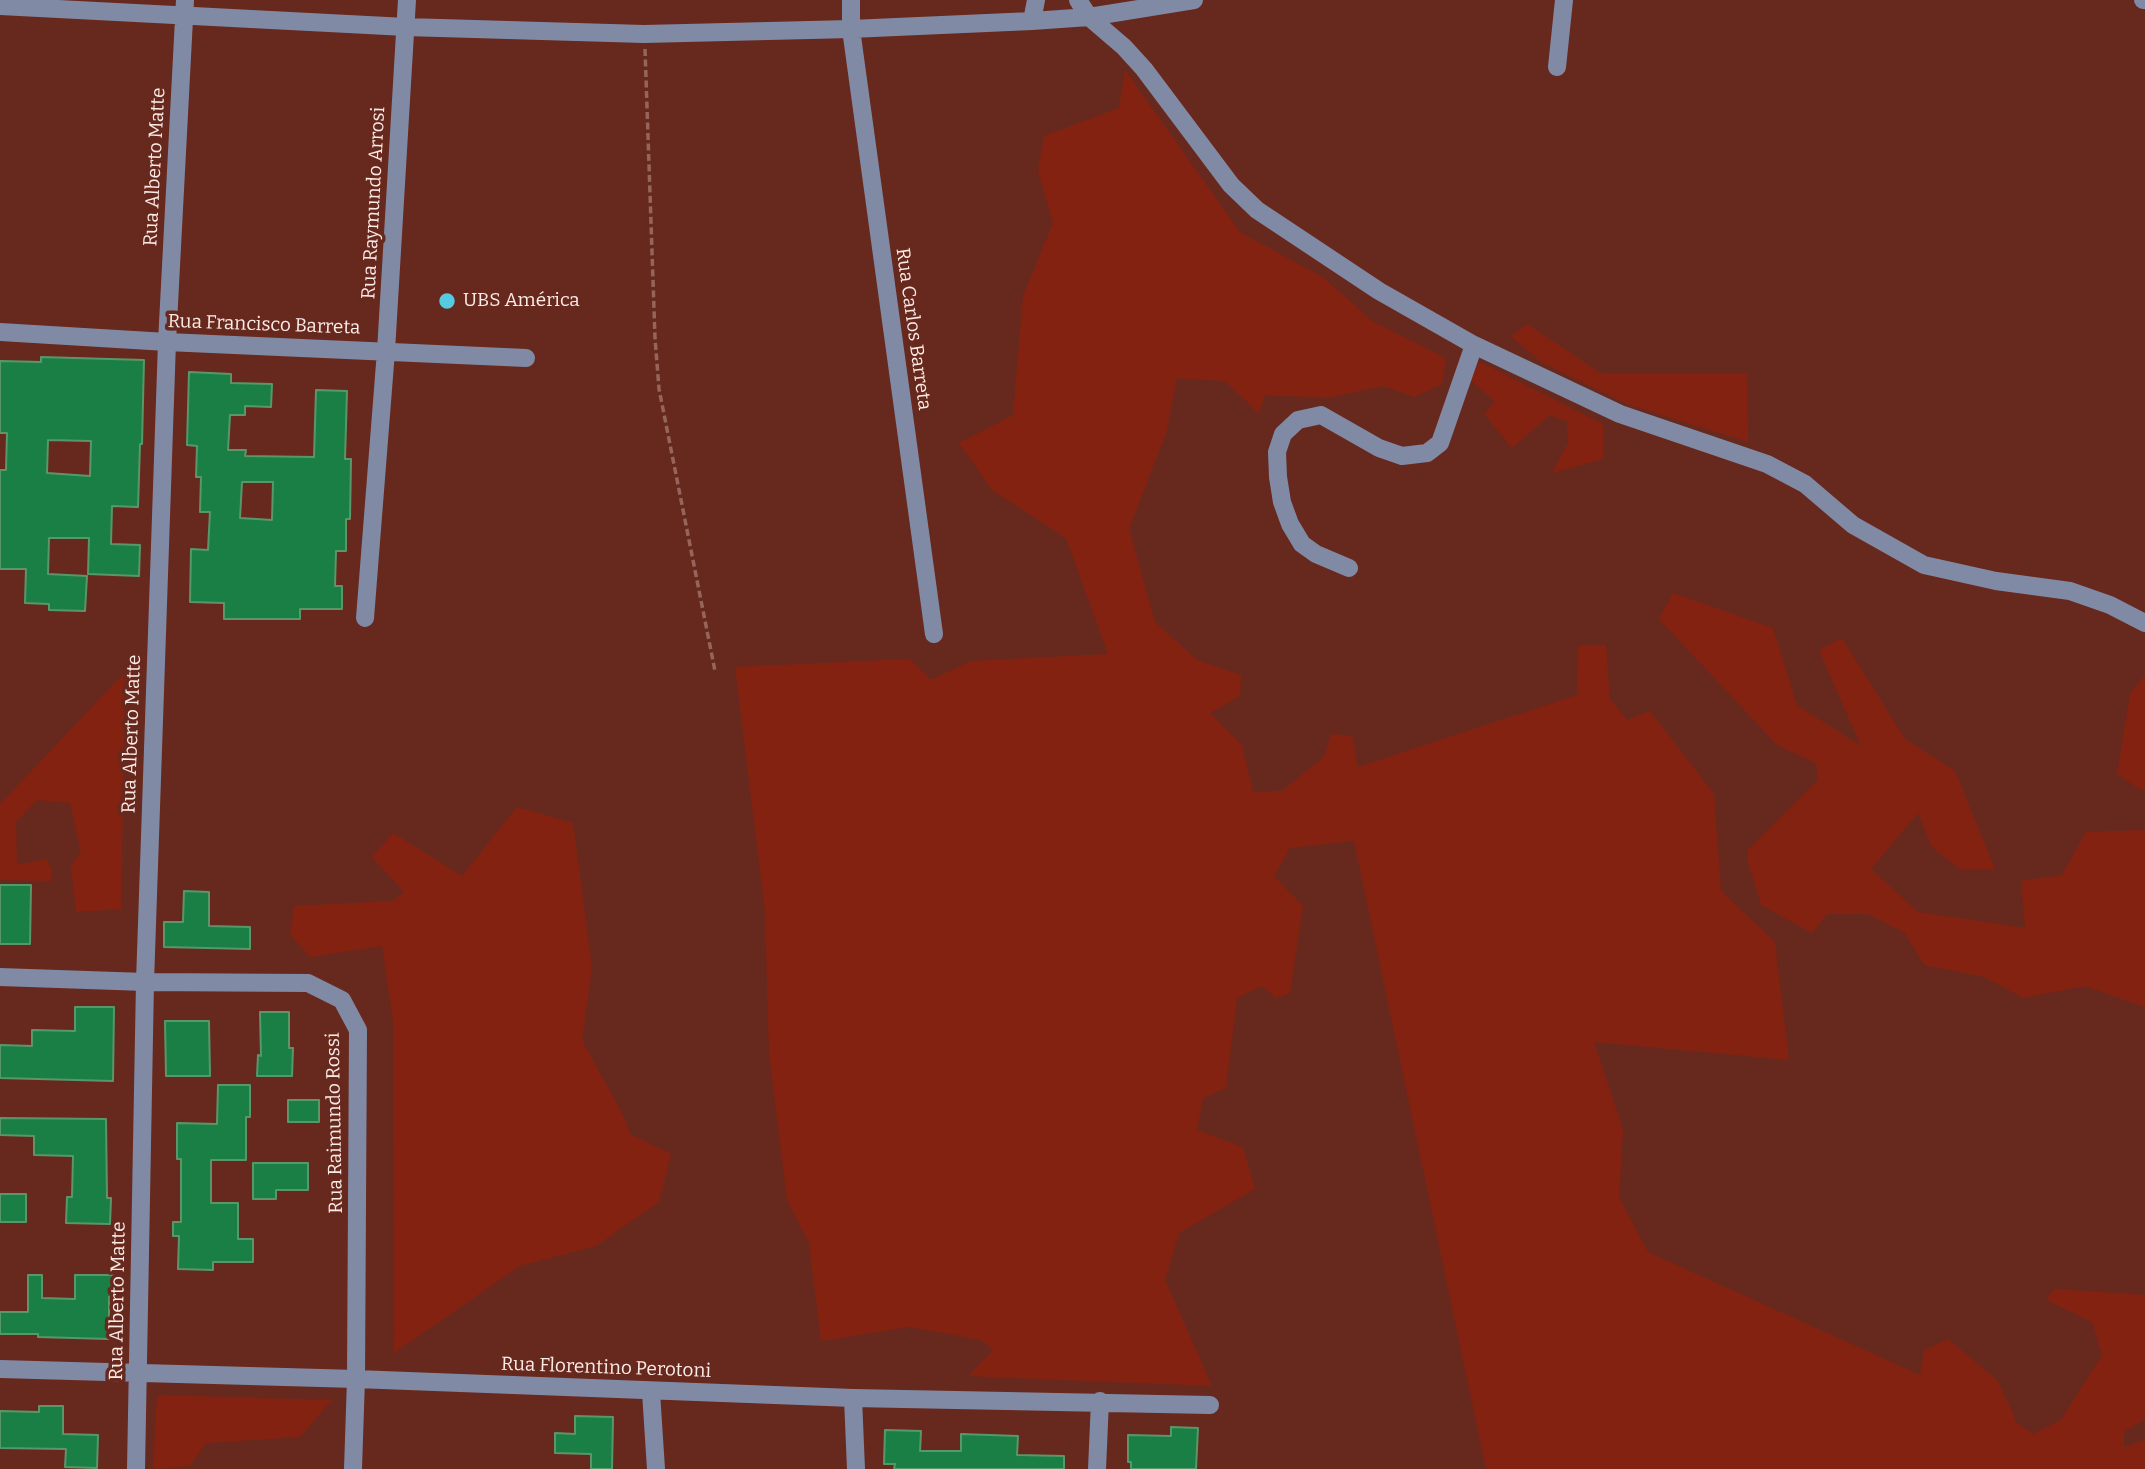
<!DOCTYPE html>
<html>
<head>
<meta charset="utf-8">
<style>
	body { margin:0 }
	canvas { display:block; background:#67281d }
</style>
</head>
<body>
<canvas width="2145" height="1469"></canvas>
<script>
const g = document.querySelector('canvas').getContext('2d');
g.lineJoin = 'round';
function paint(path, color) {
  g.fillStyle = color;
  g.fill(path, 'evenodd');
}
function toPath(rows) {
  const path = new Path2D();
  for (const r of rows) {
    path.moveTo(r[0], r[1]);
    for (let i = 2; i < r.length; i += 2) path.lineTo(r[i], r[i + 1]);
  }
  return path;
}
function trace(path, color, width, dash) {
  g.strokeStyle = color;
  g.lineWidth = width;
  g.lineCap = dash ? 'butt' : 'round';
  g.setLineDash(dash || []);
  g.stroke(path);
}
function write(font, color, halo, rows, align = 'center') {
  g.font = font + ' Bitter,serif';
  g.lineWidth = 7;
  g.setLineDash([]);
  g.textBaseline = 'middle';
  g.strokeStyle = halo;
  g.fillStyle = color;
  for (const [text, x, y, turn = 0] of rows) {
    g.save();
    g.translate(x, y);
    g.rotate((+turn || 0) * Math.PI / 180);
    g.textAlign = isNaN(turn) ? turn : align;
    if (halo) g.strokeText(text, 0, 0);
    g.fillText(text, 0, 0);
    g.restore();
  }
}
paint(toPath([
	[1125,70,1240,232,1324,278,1372,321,1446,358,1442,384,1414,397,1383,386,1327,398,1265,395,1259,414,1225,381,1177,378,1166,433,1129,529,1155,622,1197,660,1241,675,1240,696,1210,713,1242,745,1253,792,1282,791,1324,757,1331,734,1352,736,1358,767,1577,695,1578,646,1606,645,1610,699,1627,720,1650,711,1714,794,1721,891,1775,942,1789,1060,1594,1042,1623,1130,1619,1197,1648,1252,1920,1375,1924,1350,1948,1339,1998,1381,2017,1423,2033,1434,2061,1420,2102,1355,2092,1322,2046,1300,2054,1289,2145,1295,2145,1419,2124,1432,2124,1447,2145,1440,2145,1469,1486,1469,1354,841,1290,848,1274,876,1303,906,1290,993,1276,998,1262,986,1237,998,1226,1088,1203,1098,1197,1130,1243,1147,1255,1189,1179,1233,1165,1280,1212,1386,968,1376,993,1350,981,1340,909,1327,821,1341,809,1243,787,1200,769,1053,765,911,735,667,910,659,931,680,971,661,1108,654,1066,538,992,490,959,443,1013,415,1023,296,1053,223,1038,171,1044,136,1119,108],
	[1527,324,1602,374,1747,374,1748,442,1627,404,1541,362,1511,336],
	[1480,362,1603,424,1603,459,1552,473,1568,443,1567,422,1550,415,1512,448,1484,414,1495,401,1470,380],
	[1673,593,1773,628,1797,705,1861,746,1819,650,1842,638,1905,739,1955,771,1995,869,1961,870,1932,847,1918,813,1871,869,1918,912,2025,928,2021,881,2062,875,2086,832,2145,830,2145,1007,2085,986,2023,998,1984,977,1924,965,1905,933,1868,914,1827,914,1812,933,1761,905,1748,862,1748,850,1818,780,1816,763,1777,745,1659,619],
	[125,672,121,909,76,912,71,865,81,852,70,803,37,800,16,822,17,865,46,859,52,870,51,881,0,880,0,804],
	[2145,675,2145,788,2142,791,2117,774,2130,694],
	[517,807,573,823,592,967,582,1040,625,1119,630,1134,671,1154,659,1202,596,1246,520,1266,394,1353,393,1021,382,946,310,957,290,934,294,906,392,901,404,892,372,857,393,833,462,876],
	[157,1395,332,1400,300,1437,206,1443,190,1466,153,1469]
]), '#842211');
const building = toPath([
	[41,357,144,360,142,444,140,444,138,507,112,506,111,544,140,545,139,576,88,574,89,538,49,538,48,574,87,576,85,611,49,610,49,604,25,603,26,569,0,569,0,470,6,470,7,433,0,433,0,361,41,362,41,357],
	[48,440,91,441,90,476,47,473,48,440],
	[189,372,231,374,231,383,272,384,271,407,245,406,245,415,230,415,228,450,246,450,245,456,314,457,316,390,347,391,345,459,351,459,350,519,346,519,346,551,336,551,335,586,342,586,342,609,300,609,300,619,224,619,224,603,190,602,191,549,208,550,210,512,200,512,201,477,196,477,197,446,187,445,189,372],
	[242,482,273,482,272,520,240,518,242,482],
	[0,885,31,885,30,944,0,944,0,885],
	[184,891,209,892,209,926,250,927,250,949,164,947,164,922,183,922,184,891],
	[75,1007,114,1007,113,1081,0,1078,0,1045,32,1046,32,1030,75,1031,75,1007],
	[260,1012,289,1012,289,1048,293,1048,292,1076,257,1076,258,1055,261,1056,260,1012],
	[165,1021,209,1021,210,1076,166,1076,165,1021],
	[218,1085,250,1085,250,1117,246,1117,246,1160,211,1160,211,1203,238,1203,238,1239,253,1239,253,1262,213,1262,213,1270,178,1269,179,1236,173,1236,173,1222,181,1222,181,1159,177,1159,177,1123,217,1124,218,1085],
	[288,1100,319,1100,319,1122,288,1122,288,1100],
	[0,1118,106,1119,107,1198,111,1198,110,1224,66,1223,67,1197,72,1197,73,1156,34,1155,34,1136,0,1135,0,1118],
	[253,1163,308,1163,308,1190,276,1190,276,1199,253,1199,253,1163],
	[0,1194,26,1194,26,1222,0,1222,0,1194],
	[28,1275,42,1275,42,1298,75,1299,75,1275,113,1275,112,1297,109,1297,109,1339,38,1337,38,1334,0,1334,0,1312,28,1312,28,1275],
	[39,1406,63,1406,63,1434,98,1435,97,1468,65,1467,66,1449,0,1448,0,1411,39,1412,39,1406],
	[575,1416,613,1417,612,1469,591,1469,591,1454,555,1453,555,1433,575,1434,575,1416],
	[1171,1427,1198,1428,1196,1469,1131,1469,1131,1462,1128,1462,1128,1435,1171,1436,1171,1427],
	[885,1430,921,1431,920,1451,961,1451,961,1434,1018,1436,1017,1455,1064,1456,1064,1469,894,1469,895,1464,884,1464,885,1430]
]);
paint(building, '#197f44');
trace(building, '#59976b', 2);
trace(toPath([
	[645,49,655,338,659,389,715,671]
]), '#95655c', 3.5, [7, 3.5]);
trace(toPath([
	[851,0,851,29,934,634],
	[1078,0,1089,17,1124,47,1144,69,1231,185,1257,210,1379,291,1474,345,1620,414,1767,464,1805,484,1853,525,1924,565,1996,581,2070,591,2110,605,2145,623],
	[2143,0,2145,0],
	[0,6,406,27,644,34,851,29,1032,21,1089,17,1194,0],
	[1032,21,1036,0],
	[1557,67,1564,0],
	[0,332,167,342,526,358],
	[1349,568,1316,554,1302,544,1290,524,1282,502,1278,477,1277,452,1283,434,1298,420,1321,415,1379,448,1402,456,1427,453,1440,443,1474,345],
	[365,618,386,351,407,0],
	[0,977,145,982,308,983,342,1000,358,1030,356,1379,353,1469],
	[0,1369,356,1379,853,1398,1210,1405],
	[651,1392,656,1469],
	[853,1398,856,1469],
	[136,1469,145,982,167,342,185,0],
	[1097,1469,1100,1401]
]), '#818aa5', 18);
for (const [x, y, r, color] of [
	[447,301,9,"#55cae0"]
]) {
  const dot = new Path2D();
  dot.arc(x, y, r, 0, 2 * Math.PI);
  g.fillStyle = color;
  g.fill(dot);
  trace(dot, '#67281d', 2.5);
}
write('19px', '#fbebe7', '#67281d', [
	["Rua Alberto Matte",155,167,-87],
	["Rua Raymundo Arrosi",374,203,-87],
	["Rua Francisco Barreta",264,325,2],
	["Rua Carlos Barreta",913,329,82],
	["Rua Alberto Matte",132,734,-88],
	["Rua Raimundo Rossi",335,1123,-91],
	["Rua Alberto Matte",118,1301,-89],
	["Rua Florentino Perotoni",606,1368,2]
]);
write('19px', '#fbebe7', '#67281d', [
	["UBS América",463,301]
], 'left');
</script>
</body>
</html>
